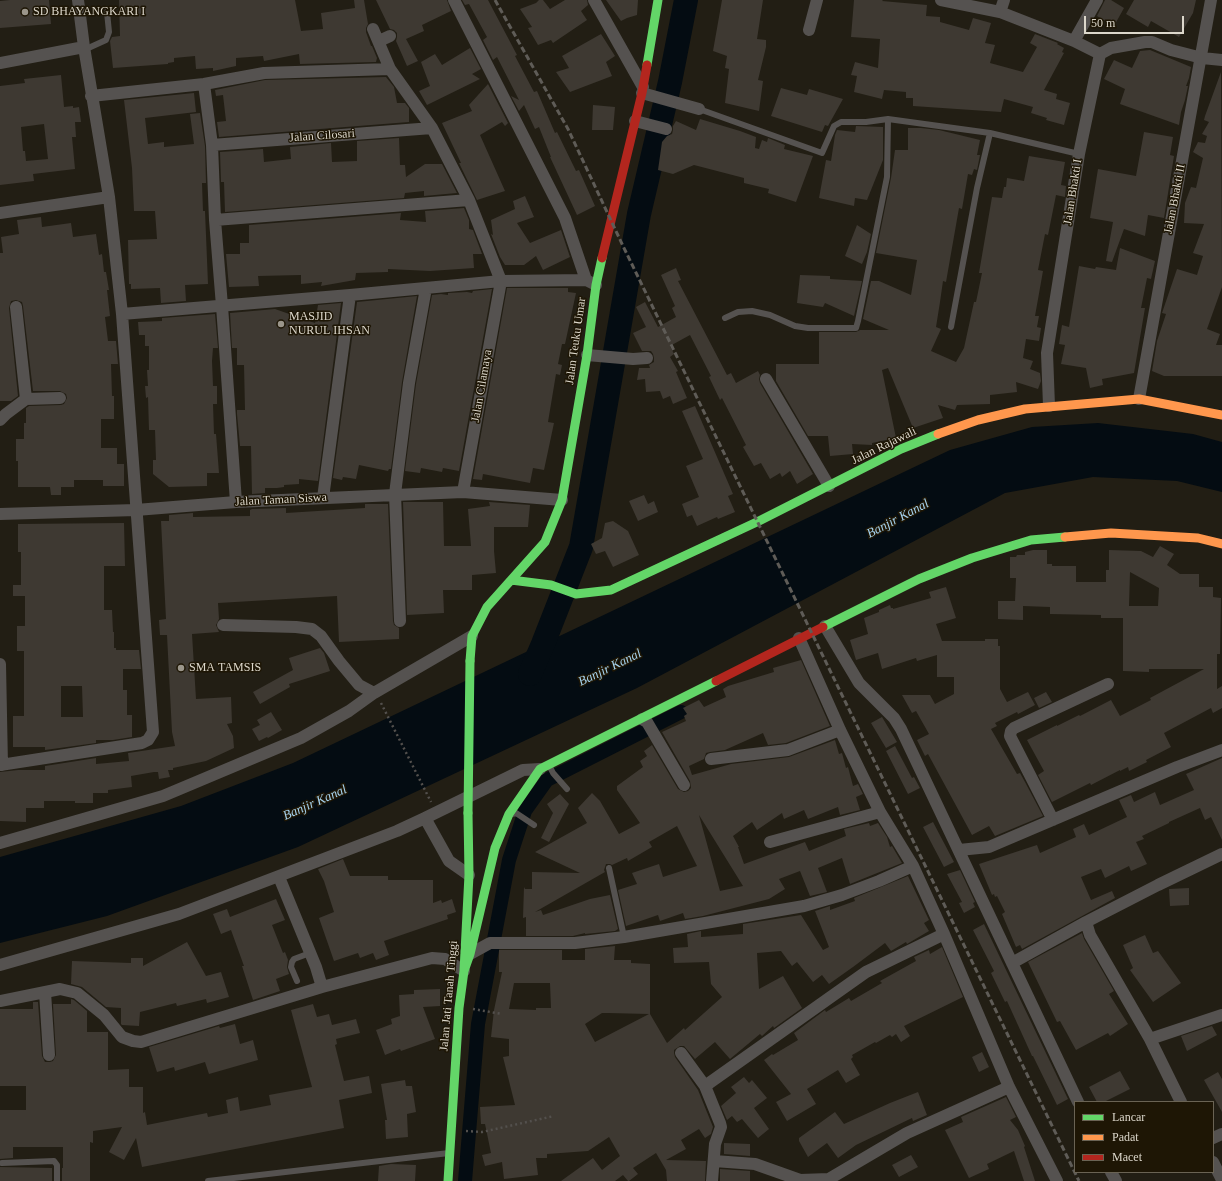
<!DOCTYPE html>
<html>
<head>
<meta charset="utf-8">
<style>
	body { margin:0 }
	#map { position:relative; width:1222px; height:1181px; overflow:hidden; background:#221e14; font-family:"Times New Roman",serif }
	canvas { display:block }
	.legend { position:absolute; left:1074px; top:1101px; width:140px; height:72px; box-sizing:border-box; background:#1e1605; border:1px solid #6a6354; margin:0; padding:5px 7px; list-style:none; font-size:12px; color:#dcd7cb }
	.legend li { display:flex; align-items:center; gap:8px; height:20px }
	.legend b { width:20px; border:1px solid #6a6354 }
	.scale { position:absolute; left:1084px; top:16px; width:100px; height:18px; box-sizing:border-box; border:2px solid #dcd7cb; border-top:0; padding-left:5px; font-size:12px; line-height:14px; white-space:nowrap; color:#dcd7cb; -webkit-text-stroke:3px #1e1605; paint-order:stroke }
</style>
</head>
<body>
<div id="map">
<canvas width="1222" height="1181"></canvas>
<ul class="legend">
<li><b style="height:5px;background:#63d668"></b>Lancar</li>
<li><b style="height:5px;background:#ff974d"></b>Padat</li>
<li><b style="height:5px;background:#b3261e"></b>Macet</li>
</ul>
<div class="scale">50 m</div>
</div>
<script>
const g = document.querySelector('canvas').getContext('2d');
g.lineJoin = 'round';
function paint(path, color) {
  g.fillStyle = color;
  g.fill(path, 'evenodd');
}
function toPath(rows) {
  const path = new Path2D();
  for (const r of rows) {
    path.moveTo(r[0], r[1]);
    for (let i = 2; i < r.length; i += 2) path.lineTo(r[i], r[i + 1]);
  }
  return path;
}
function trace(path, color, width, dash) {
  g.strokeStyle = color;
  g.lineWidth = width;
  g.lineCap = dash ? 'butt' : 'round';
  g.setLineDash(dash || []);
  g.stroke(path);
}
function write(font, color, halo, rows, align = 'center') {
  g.font = font + ' "Times New Roman",serif';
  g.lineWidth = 3;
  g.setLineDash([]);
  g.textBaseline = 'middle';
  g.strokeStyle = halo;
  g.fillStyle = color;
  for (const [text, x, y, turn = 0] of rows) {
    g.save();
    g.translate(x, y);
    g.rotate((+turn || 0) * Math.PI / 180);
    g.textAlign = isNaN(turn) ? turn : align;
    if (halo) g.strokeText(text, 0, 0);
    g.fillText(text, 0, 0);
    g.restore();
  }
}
paint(toPath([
	[1098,423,1193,434,1222,442,1222,492,1177,481,1093,477,1005,493,637,688,298,847,107,916,0,943,0,857,181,806,293,763,950,450,1032,427]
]), '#040c12');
trace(toPath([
	[465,1181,478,1024,509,860,525,811,547,780,681,712]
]), '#040c12', 14);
trace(toPath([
	[530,674,543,644,581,547,639,214,670,82,686,0]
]), '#040c12', 24);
paint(toPath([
	[10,0,49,0,51,24,0,28,0,1],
	[119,0,295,0,301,31,323,29,321,13,355,8,354,0,364,0,368,24,366,28,366,32,371,46,372,46,377,58,376,62,300,64,299,54,264,61,263,56,236,58,236,66,213,71,213,68,196,69,195,56,174,58,174,62,168,63,168,64,113,68,110,41,112,37,120,36],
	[376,0,447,0,451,11,422,25,424,31,406,39,418,61,407,66,396,41,397,37,397,33,394,30,390,29],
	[462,0,488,0,517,55,515,56,534,92,537,91,555,133,557,132,576,171,579,170,595,206,577,215,550,157,551,157,539,127,535,129,524,105,519,111,511,96,519,100,497,57,493,60,483,40,487,37,469,4,465,5],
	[539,0,543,0,550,9,565,0,587,0,588,5,581,11,587,20,553,43,551,40,538,45,528,28,532,27,520,9,536,3],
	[606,0,638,0,637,15,627,18,621,21],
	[722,0,763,0,757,39,766,40,766,47,758,80,763,81,759,111,725,103,729,69,725,68,727,56,713,51],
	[854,0,883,0,882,1,927,5,926,16,940,17,940,22,969,30,973,18,991,23,985,43,995,45,990,63,1023,72,1037,47,1030,43,1035,34,1058,43,1057,44,1064,48,1062,52,1064,53,1044,90,1057,94,1056,99,1070,103,1064,125,1046,120,1047,118,1031,113,1033,107,1004,99,1001,112,913,106,913,98,906,98,906,92,884,90,882,99,854,92,857,76,851,75,855,62,878,68,880,39,851,37],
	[1105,0,1111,0,1124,8,1114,26,1097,16],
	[1134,0,1196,0,1193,13,1179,37,1151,21,1148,27,1126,14],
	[601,34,615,56,606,62,612,76,570,92,556,72,569,68,562,56],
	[470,48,481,69,472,74,480,79,427,105,419,91,430,86,421,62,435,54,442,65],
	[1150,50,1191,67,1189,78,1186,86,1188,86,1185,100,1181,112,1179,125,1120,104,1125,89,1104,79,1114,60,1132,68,1140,51],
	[1221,72,1222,287,1207,329,1220,334,1216,345,1222,345,1222,376,1164,376,1152,371,1157,341,1166,314,1162,313,1177,269,1197,275,1203,256,1193,253,1204,224,1184,223,1185,203,1191,187,1196,188,1203,158,1193,152,1198,142,1205,143,1207,136,1202,134,1209,122,1204,120,1205,116],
	[61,75,64,107,73,106,73,108,79,107,81,122,75,122,76,137,72,137,75,169,33,174,34,181,0,185,0,86,25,83,24,79],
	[44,124,48,159,26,161,25,151,23,151,21,127],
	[386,77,394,87,397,103,405,103,409,108,409,122,219,137,217,122,226,121,223,95,216,96,215,90,265,80],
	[488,84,508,123,505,126,502,122,480,135,505,191,477,200,459,163,461,163,442,123,472,111,469,105],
	[781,88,807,95,809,89,843,99,828,126,825,125,822,132,771,116],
	[194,93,196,112,145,118,148,144,164,142,164,147,194,144,190,114,200,113,205,146,206,183,202,183,203,211,205,211,208,284,185,285,186,301,161,303,160,288,131,289,131,284,129,284,128,240,157,239,155,211,134,211,132,168,124,100],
	[593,105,615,107,613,130,592,130],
	[700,119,740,131,756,137,755,148,759,149,762,140,767,142,768,138,785,145,784,149,813,156,796,202,768,193,769,189,744,183,744,178,694,165,673,174,658,170,662,142,667,136,672,134,673,130,673,126,676,121,696,130],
	[856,126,883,127,883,160,867,200,855,198,854,206,819,198,826,160,831,161,835,135,837,130,855,132],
	[908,128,921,128,939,130,980,140,977,155,980,155,977,170,974,169,972,175,968,174,962,209,959,208,946,282,943,281,940,302,936,327,941,329,931,351,956,362,964,348,974,302,976,302,982,273,979,273,992,197,1002,198,1004,187,1006,187,1007,178,1024,181,1029,156,1065,162,1061,185,1066,186,1065,197,1056,195,1048,235,1045,234,1038,270,1043,271,1035,316,1039,316,1037,327,1041,328,1039,341,1026,339,1023,358,1033,361,1030,369,1040,373,1041,381,1038,389,1016,382,1017,392,990,395,990,404,957,405,955,410,938,405,943,418,913,428,888,368,882,370,896,438,872,443,872,445,852,444,853,454,830,456,828,436,808,436,776,381,776,364,819,364,819,332,856,332,860,330,889,330,863,319,871,281,879,281,911,295,917,260,876,253,891,178,895,150,908,150],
	[1144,132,1173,137,1170,155,1174,156,1164,218,1148,215,1145,236,1124,229,1112,262,1106,261,1113,222,1090,218,1098,169,1136,176],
	[399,138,400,165,405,165,406,177,425,164,442,164,457,193,424,196,424,191,405,193,404,198,225,212,224,182,221,182,220,152,263,149,264,162,291,159,290,147,331,143,332,162,357,161,357,141],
	[525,196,534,217,517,223,530,243,561,230,570,257,543,270,536,256,524,265,505,265,500,257,491,234,493,235,491,220,515,209,513,201],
	[464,208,469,220,469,229,473,230,482,254,473,254,474,268,430,271,388,269,388,272,356,273,355,280,321,286,322,282,301,284,301,275,258,276,259,286,229,287,226,254,240,254,240,243,249,243,249,225,401,213,400,220,426,222,425,211],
	[41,217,42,227,71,223,73,237,96,234,99,255,102,254,104,272,106,272,109,290,107,290,110,316,105,317,108,341,116,341,118,364,111,364,112,396,114,396,114,419,101,419,101,448,117,448,117,464,124,464,124,486,103,486,103,480,74,480,74,487,61,487,61,495,51,495,50,487,18,487,18,461,16,461,16,439,24,439,24,423,26,423,26,408,29,406,61,405,64,404,67,398,66,394,60,391,33,391,23,306,22,302,16,300,11,301,9,308,18,396,11,401,0,401,0,253,3,253,1,237,19,234,17,220],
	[857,225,871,234,867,252,862,264,845,256],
	[1120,248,1155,261,1151,279,1147,278,1141,308,1145,308,1134,373,1102,379,1103,385,1090,388,1086,368,1061,364,1065,345,1059,344,1062,325,1069,327,1079,266,1095,269,1096,267,1116,270],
	[676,268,681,280,678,281,727,375,731,373,736,383,758,371,760,375,759,379,760,383,813,474,797,484,790,471,782,477,780,473,770,479,761,463,754,466,743,447,746,445,722,398,720,400,709,377,711,376,690,335,670,346,674,354,670,357,678,371,676,372,687,398,673,404,670,396,663,399,660,391,646,392,645,379,637,380,639,368,650,368,649,365,654,362,654,358,653,354,651,351,642,351,633,333,646,327,636,307,645,302,658,327,676,317,672,308,675,306,661,275],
	[800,275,830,276,830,279,862,281,854,316,825,303,823,307,797,303],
	[507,288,568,288,568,292,576,293,565,344,562,344,558,364,562,365,560,375,556,374,548,422,554,423,544,470,533,468,530,483,483,474,482,480,473,479],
	[492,289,459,471,443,468,442,472,421,468,420,473,405,471,416,384,432,295,441,294,448,295,448,293,467,292,472,293,473,291],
	[417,296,402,382,391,469,389,469,388,471,359,465,356,479,343,477,342,480,333,478,357,302],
	[341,303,318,481,299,479,299,484,284,485,284,487,277,488,265,488,265,493,252,494,251,446,240,446,237,414,237,410,245,410,244,365,237,365,237,348,232,348,230,313,275,309,315,323,318,305],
	[215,314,218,348,213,348,212,361,213,386,217,386,217,404,213,404,214,434,216,434,219,473,207,473,207,486,169,487,153,474,153,460,156,460,155,430,149,430,148,397,146,398,145,386,148,386,147,370,149,370,149,346,145,346,145,335,139,335,138,322,162,321,162,318],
	[695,406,733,494,728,496,735,512,718,519,717,517,697,526,692,515,687,517,682,504,699,497,686,466,703,459,682,411],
	[644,495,648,504,654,501,658,512,638,521,629,501],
	[403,502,443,502,444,546,471,546,468,509,490,506,489,502,530,505,528,527,494,527,494,551,496,573,472,575,472,590,443,590,444,613,407,615],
	[365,504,388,504,393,621,394,625,399,628,399,639,339,642,337,596,218,603,219,619,216,625,219,632,192,634,196,699,231,697,232,723,227,724,233,736,234,748,206,761,173,768,173,770,168,770,170,777,159,779,158,772,154,772,131,776,132,787,108,790,108,793,93,793,93,803,75,803,75,801,44,801,44,808,26,808,26,822,0,821,0,772,18,770,45,770,45,766,96,758,96,764,129,761,128,753,175,746,172,732,167,635,160,635,159,620,166,619,161,521,169,521,169,515,193,513,193,517,250,516,250,510,252,509,286,508,286,513,365,508],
	[613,521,628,531,639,555,613,567,605,551,596,554,591,544,602,538,605,523],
	[124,523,125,566,104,566,104,610,112,610,113,632,114,632,114,648,116,648,116,650,139,650,141,669,123,669,123,690,127,690,127,715,132,715,132,737,113,740,96,740,96,743,45,750,45,747,13,747,13,716,24,716,24,651,17,651,17,626,25,626,25,596,13,596,13,585,21,585,21,552,18,552,18,524],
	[61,686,82,686,83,717,61,717],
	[1160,546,1174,554,1167,565,1180,574,1199,574,1199,587,1213,587,1213,597,1221,598,1220,654,1217,654,1217,689,1222,686,1222,708,1213,713,1211,708,1164,733,1171,747,1146,760,1147,762,1129,771,1128,767,1120,771,1120,770,1091,785,1090,783,1052,802,1038,775,1044,771,1027,740,1057,725,1057,726,1079,715,1080,716,1111,700,1120,716,1151,700,1150,698,1204,669,1149,669,1149,672,1123,671,1123,618,1101,618,1101,615,1050,614,1050,607,1023,606,1023,620,998,619,998,601,1015,601,1016,578,1010,578,1010,557,1016,557,1017,555,1025,555,1025,552,1033,550,1047,550,1047,564,1052,564,1052,566,1076,566,1076,582,1106,582,1106,570,1109,570,1109,550,1141,551,1153,557],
	[1130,572,1159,588,1158,606,1129,606],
	[946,587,956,618,936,624,942,641,985,641,985,639,998,639,998,646,1000,646,1000,689,1007,702,1028,692,1035,705,1018,714,1017,712,995,723,997,726,991,729,1017,774,1020,773,1025,782,1043,816,995,836,989,826,972,835,928,754,925,756,917,740,929,734,916,711,912,713,902,695,930,695,935,704,954,694,954,677,937,677,937,655,917,661,916,658,882,669,878,653,856,660,850,640,868,634,864,618,879,612,879,610,890,605,891,608,893,608,893,609,931,598,929,592],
	[320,648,324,653,330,671,289,684,290,687,260,704,253,692,293,670,289,658],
	[801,660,830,726,786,743,768,745,763,733,725,750,710,752,706,753,704,759,689,766,692,775,731,764,789,757,835,740,839,754,842,753,846,768,848,767,853,786,858,784,863,794,856,797,860,810,840,815,838,807,808,819,804,810,784,819,782,813,757,830,752,822,733,836,739,847,738,847,744,864,805,842,809,851,846,836,844,829,869,823,870,826,878,823,887,837,890,847,892,846,902,863,850,884,842,858,818,868,827,892,810,896,800,871,779,879,785,889,769,899,703,916,685,919,683,913,660,921,658,915,626,926,618,890,637,884,632,873,659,864,663,877,697,866,677,826,649,842,652,847,628,861,627,858,612,865,610,864,606,864,604,870,605,872,535,912,541,910,543,915,590,899,610,895,618,929,615,931,585,934,585,933,573,936,526,936,526,917,523,918,524,887,525,889,532,889,532,872,580,873,535,852,587,823,578,808,592,793,600,801,619,834,640,823,617,790,617,786,643,767,640,761,647,756,644,751,652,745,678,789,684,792,688,791,691,788,690,781,662,732,686,721,684,716,687,714,683,708,699,700,704,707,726,697,723,689,728,686,774,672,773,668],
	[699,815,743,886,720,891],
	[1046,692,1052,702,1039,708,1034,698],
	[271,712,282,730,268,738,267,737,259,741,252,729,260,725,257,720],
	[882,717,897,742,886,748,871,723],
	[895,746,912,778,914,777,920,788,908,794,886,751],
	[1222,758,1222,840,1211,817,1205,820,1200,808,1169,822,1169,823,1142,836,1144,839,1136,842,1147,864,1131,871,1129,866,1105,878,1101,869,1081,877,1091,900,1112,891,1115,898,1022,949,1020,945,1016,947,1002,914,1005,912,997,896,995,897,994,894,992,895,979,864,1037,845,1040,853,1076,837,1073,829,1084,824,1089,835,1127,817,1119,800,1131,795,1134,802,1155,792,1160,805,1194,790,1186,774],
	[560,794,569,804,549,842,541,838,553,813,547,804],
	[933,822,954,862,944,867,923,827],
	[343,859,350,876,388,876,388,880,433,880,433,903,441,900,442,903,452,899,456,912,447,915,448,919,384,941,389,955,376,960,373,953,360,958,358,953,334,961,319,918,334,912,324,881,318,869],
	[960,870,975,902,973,903,975,907,964,913,959,903,962,902,947,874],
	[908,876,929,920,924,923,929,931,907,944,906,942,891,951,885,943,853,967,829,984,822,975,813,982,797,962,792,966,781,951,757,953,759,989,783,976,802,1008,774,1028,773,1026,762,1036,760,1034,730,1059,715,1042,695,1059,684,1046,680,1046,674,1050,674,1053,675,1057,698,1090,713,1127,711,1134,705,1138,699,1129,681,1140,686,1149,666,1160,706,1161,705,1181,667,1181,666,1170,656,1153,633,1168,638,1174,629,1181,628,1181,623,1175,615,1181,561,1181,593,1158,602,1170,620,1156,609,1137,588,1151,547,1154,547,1158,536,1158,538,1175,504,1179,502,1162,485,1166,482,1155,491,1153,485,1124,481,1124,480,1107,515,1105,503,1057,509,1056,509,1039,491,1037,494,1010,502,972,499,972,499,950,562,950,562,960,585,960,585,949,615,946,614,960,631,960,631,963,650,964,650,1014,667,1043,684,1028,685,1030,722,997,711,984,709,962,674,963,673,948,688,947,687,934,701,931,701,937,743,934,743,924,801,915,823,950,829,947,815,911,830,906,830,910,855,901,854,898],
	[514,983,550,983,551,1008,536,1008,536,1010,509,1009],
	[602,1013,608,1013,649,1014,595,1042,585,1024],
	[1189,888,1189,905,1170,906,1169,889],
	[276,899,285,920,272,925,283,953,285,952,288,960,287,967,289,974,276,979,280,991,253,1000,242,966,244,966,231,930,221,934,213,914,227,909,230,917],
	[984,924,1068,1099,1057,1105,1033,1056,1032,1056,1007,1001,1005,1002,991,973,994,971,973,930],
	[1082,933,1084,939,1114,991,1109,994,1128,1024,1110,1036,1108,1033,1076,1050,1060,1021,1057,1022,1028,962],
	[1145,935,1153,953,1158,951,1181,983,1153,1002,1130,970,1133,968,1123,945],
	[187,942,206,976,221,972,229,997,207,1003,206,999,177,1006,176,1003,140,1012,139,1026,122,1025,121,1024,121,1008,106,1007,82,987,71,984,72,961,131,963,131,958,143,958,143,966],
	[942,947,963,997,904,1026,910,1036,901,1042,896,1034,892,1037,890,1035,876,1043,875,1042,852,1055,853,1057,851,1059,860,1075,846,1083,838,1070,807,1089,816,1104,787,1121,776,1102,791,1094,764,1060,772,1054,773,1055,798,1040,794,1033,825,1010,826,1012,849,998,851,1001,882,983,880,981,916,961,914,957,929,950,930,954],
	[440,989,440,1006,423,1007,435,1039,401,1051,400,1049,385,1055,376,1030,392,1024,391,1019,400,1016,399,995,414,994,414,990],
	[71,999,74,1000,87,1011,87,1032,108,1032,108,1070,129,1069,129,1087,143,1087,143,1113,145,1112,147,1125,207,1113,208,1117,228,1113,226,1100,238,1097,240,1111,271,1105,269,1095,312,1087,291,1010,313,1004,317,1017,329,1014,332,1025,356,1019,360,1033,336,1039,337,1044,335,1045,344,1081,369,1076,372,1093,339,1100,344,1128,142,1167,136,1138,124,1160,109,1152,122,1127,93,1131,93,1143,90,1142,90,1181,62,1181,62,1168,63,1168,63,1147,13,1147,13,1158,0,1159,0,1110,26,1110,26,1086,0,1086,0,1009,33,1009,33,1002,38,1002,42,1056,45,1062,50,1062,53,1061,56,1055,53,1004,71,1004],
	[235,1024,240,1044,253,1040,258,1060,209,1074,205,1062,175,1071,174,1067,157,1072,149,1047,219,1026,220,1028],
	[1212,1026,1217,1035,1187,1051,1181,1036],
	[982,1052,989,1067,979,1072,972,1057],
	[1120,1071,1130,1089,1104,1102,1097,1102,1089,1087],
	[1218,1072,1222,1079,1222,1112,1204,1080],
	[744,1077,749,1083,752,1080,767,1098,754,1108,769,1129,758,1138,742,1119,737,1122,732,1116,727,1120,721,1106,736,1093,731,1087],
	[405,1080,406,1086,412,1086,416,1112,407,1114,408,1137,386,1139,385,1120,387,1120,381,1084],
	[918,1092,927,1115,913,1121,912,1118,856,1145,838,1158,827,1143,808,1157,799,1141,799,1138,835,1112,844,1124,890,1103],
	[1006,1097,1016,1117,1010,1120,1018,1130,1025,1146,1024,1147,1035,1181,1024,1181,1014,1151,987,1164,989,1169,969,1178,945,1130,963,1122,961,1117],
	[724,1143,750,1144,750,1156,724,1154],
	[911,1155,918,1167,899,1177,892,1165],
	[391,1164,416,1165,415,1181,378,1181,379,1166],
	[0,1167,52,1168,52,1181,0,1181],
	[720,1169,750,1171,750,1181,720,1181]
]), '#3e3932');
trace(toPath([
	[381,703,431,802],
	[473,1009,502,1014],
	[466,1131,482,1132,554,1116]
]), '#53504d', 2.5, [2, 3]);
trace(toPath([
	[84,50,106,40,109,32,107,12],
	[699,109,822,153,834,126,841,122,866,122,888,119,990,133,1079,154],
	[725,318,738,312,752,311,770,315,795,326,808,328,856,328,858,321,887,177,888,119],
	[951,327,977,188,990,133],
	[549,765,553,773,567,789],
	[512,814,516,813,534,825],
	[609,868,624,937],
	[297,981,291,967,292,962,294,959,310,953],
	[2,1163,54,1161,57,1165,57,1181],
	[208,1181,449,1153]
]), '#555250', 6);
trace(toPath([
	[454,0,565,218,586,280],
	[594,0,643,87],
	[941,0,1000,12,1074,41,1100,54,1079,154,1047,353,1049,406],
	[1000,12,1004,0],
	[373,29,390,69],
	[809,30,817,0],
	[379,41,390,36],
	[1074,41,1097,0],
	[1100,54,1111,48,1145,42,1152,42,1171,50,1202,58,1222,60],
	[0,63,84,47,78,0],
	[204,84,212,145,215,220,222,306,236,502],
	[642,93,699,109],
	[91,96,204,84,264,73,390,69,432,128,469,200,501,281,463,492],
	[635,121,666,129],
	[212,145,432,128],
	[0,213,109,197],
	[215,220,469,200],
	[16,307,26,399],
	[122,314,350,295,501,281,586,280,596,285],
	[587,355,633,359,647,358],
	[766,379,829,486],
	[1139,399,1211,0],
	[0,420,6,414,26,399,60,398],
	[323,498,350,295],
	[0,514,136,510,236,502,463,492,562,500],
	[400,621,395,494,409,383,426,288],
	[223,625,296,627,312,629,321,636,339,661,359,685,374,693],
	[825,626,859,683,894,718,901,729,1078,1102],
	[799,638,840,730,880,812,913,866,944,934,1009,1087,1057,1181],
	[0,664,2,765],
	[642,719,647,722,684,785],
	[711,759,788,750,840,730],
	[0,765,142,743,148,740,153,732,122,314,109,197,84,47],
	[425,818,523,770,540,769],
	[1053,820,1010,736,1011,731,1014,728,1108,684],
	[770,842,880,812],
	[0,843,163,796,301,738,349,711,374,693,472,636],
	[959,850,989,847,1177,767,1222,750],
	[279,877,316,967,322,987],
	[1086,922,1158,885,1222,854],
	[470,954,490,943,575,943,624,937,804,906,842,895,879,881,913,866],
	[1012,963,1086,922,1090,935,1150,1039,1181,1102],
	[0,965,179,914,397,831,425,818,449,861,469,875],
	[45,992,49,1055],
	[0,1001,60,989,77,993,104,1015,122,1037,133,1041,141,1042,322,987,432,958,445,959,464,971],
	[1150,1039,1222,1015],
	[681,1053,705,1086,720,1123,721,1127,715,1144,712,1181],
	[705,1086,866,972,944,934],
	[1213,1138,1222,1134],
	[714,1161,755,1164,800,1180,829,1179,907,1133,1009,1087],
	[1213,1162,1222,1180],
	[1111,1172,1116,1181]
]), '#555250', 12);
trace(toPath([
	[647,65,658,0],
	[511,580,551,585,576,594,611,590,759,521,901,449,938,434],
	[823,627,919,579,972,558,1031,540,1065,537],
	[470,661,472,636,487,607,545,542,562,500,587,355,596,285,602,258],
	[464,971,470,954,495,848,509,814,540,769,716,681],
	[448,1181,459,1008,464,971,469,875,468,813]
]), '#63d668', 9);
trace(toPath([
	[938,434,978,420,1025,409,1139,399,1222,415],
	[1065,537,1111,533,1198,538,1222,544]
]), '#ff974d', 9);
trace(toPath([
	[602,258,642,93,647,65],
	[716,681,823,627]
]), '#b3261e', 9);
trace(toPath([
	[495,0,568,129,623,246,1079,1181]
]), '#5f5c57', 3, [6, 3]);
trace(toPath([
	[468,813,470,661]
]), '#63d668', 9);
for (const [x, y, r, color] of [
	[25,12,4,"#9b968b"],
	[281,324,4,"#9b968b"],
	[181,668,4,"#9b968b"]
]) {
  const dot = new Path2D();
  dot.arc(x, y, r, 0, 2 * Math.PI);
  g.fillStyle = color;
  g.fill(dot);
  trace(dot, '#1e1605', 1.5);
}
write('12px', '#dcd7cb', '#1e1605', [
	["SD BHAYANGKARI I",33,12],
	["MASJID",289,317],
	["NURUL IHSAN",289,331],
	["SMA TAMSIS",189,668]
], 'left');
write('12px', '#dcd7cb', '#1e1605', [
	["Jalan Cilosari",322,136,-4],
	["Jalan Bhakti I",1073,192,-81],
	["Jalan Bhakti II",1175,199,-79],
	["Jalan Teuku Umar",576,341,-82],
	["Jalan Cilamaya",482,386,-80],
	["Jalan Rajawali",884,446,-26],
	["Jalan Taman Siswa",281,500,-3],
	["Jalan Jati Tanah Tinggi",449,996,-85]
]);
write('italic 13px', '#a6d3ef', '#1e1605', [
	["Banjir Kanal",898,519,-28],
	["Banjir Kanal",610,668,-26],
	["Banjir Kanal",315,803,-24]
]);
</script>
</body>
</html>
